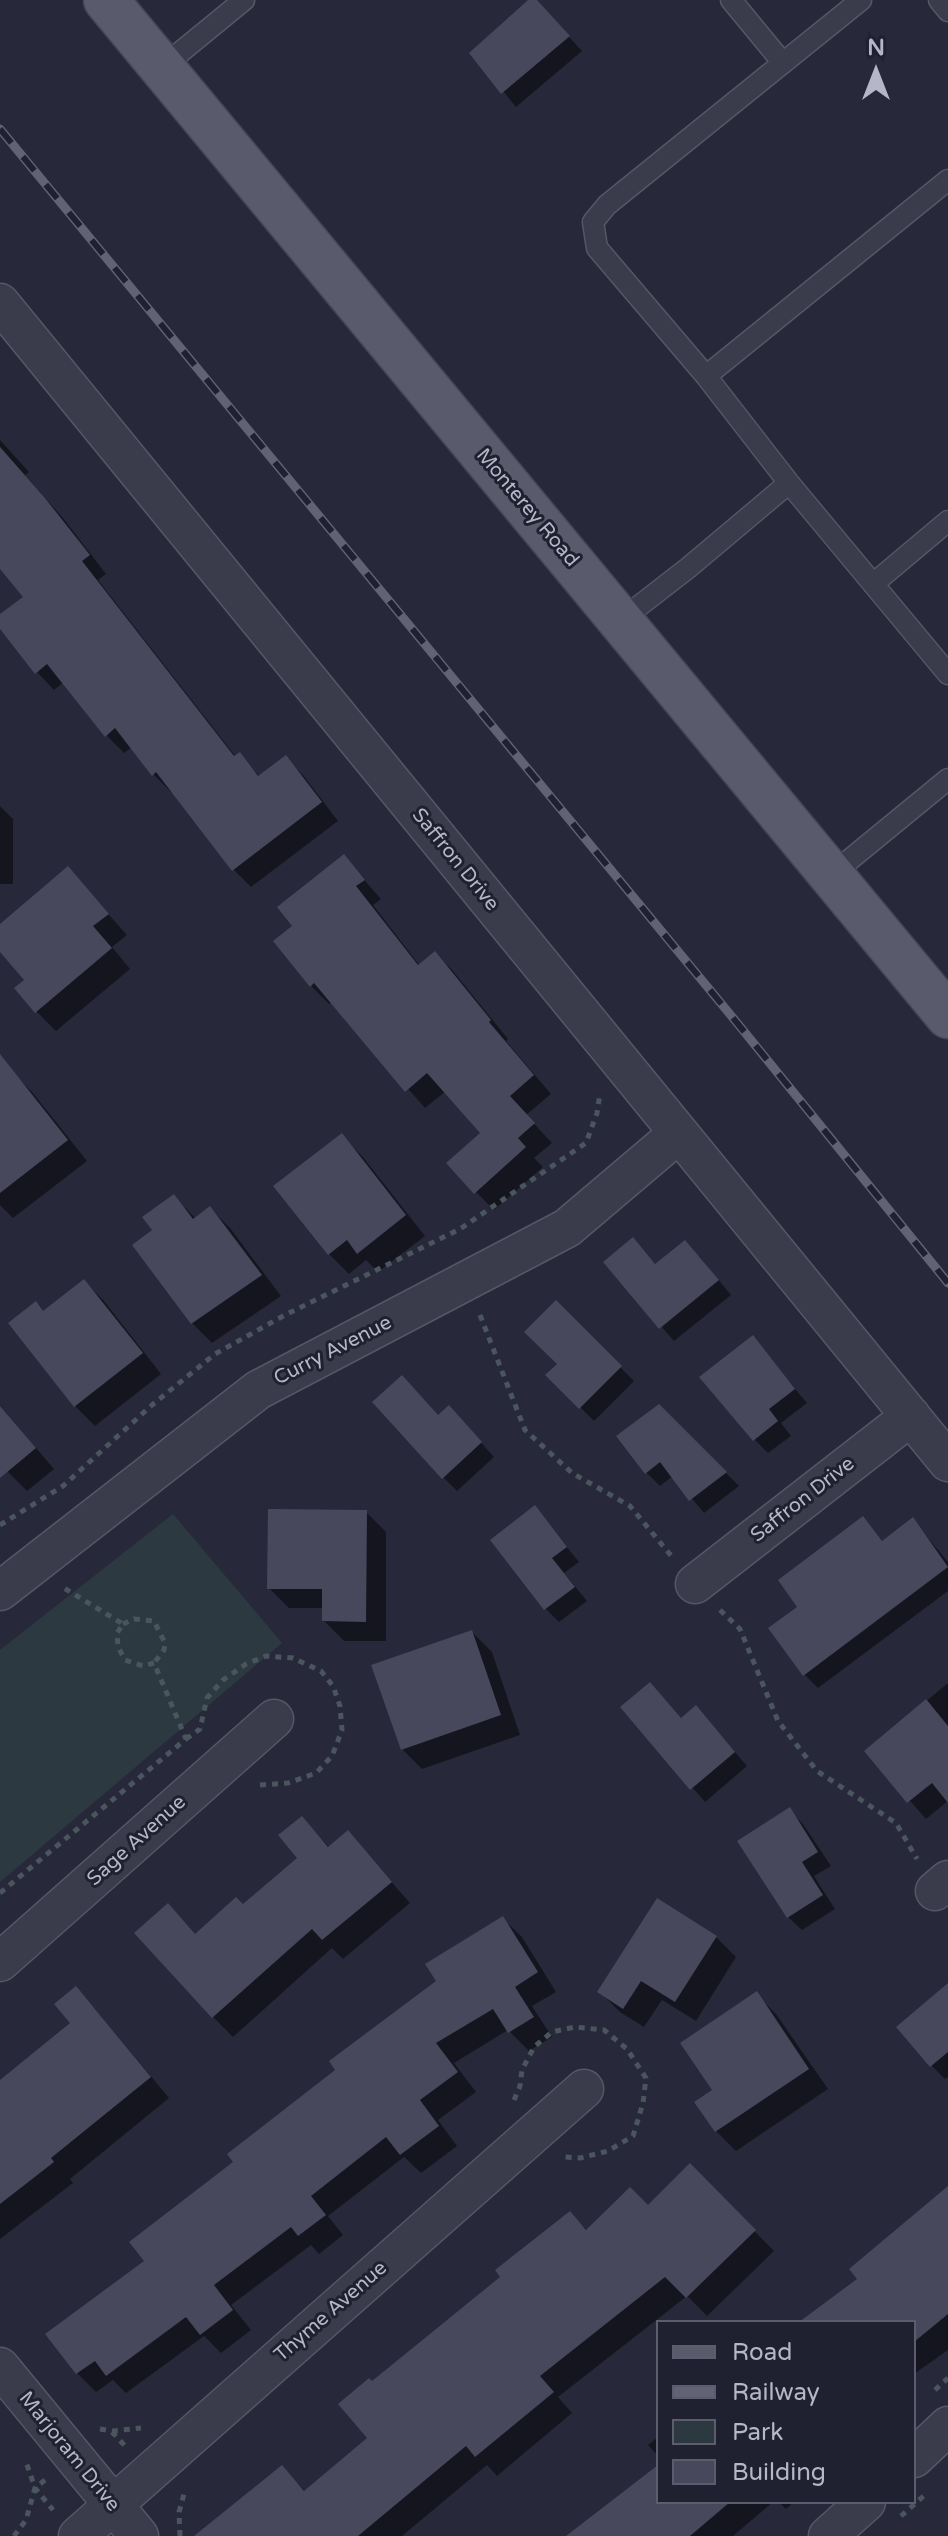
<!DOCTYPE html>
<html>
<head>
<meta charset="utf-8">
<style>
	body { margin:0 }
	#map { position:relative; width:948px; height:2536px; overflow:hidden; background:#27293a; font-family:"Varela Round",sans-serif }
	canvas { display:block }
	.legend { position:absolute; left:656px; top:2320px; width:260px; height:184px; box-sizing:border-box; background:#1f2130; border:2px solid #5b5d6c; margin:0; padding:10px 14px; list-style:none; font-size:24px; color:#b6b7c6 }
	.legend li { display:flex; align-items:center; gap:16px; height:40px }
	.legend b { width:40px; border:2px solid #5b5d6c }
	.north { position:absolute; left:836px; top:32px; width:80px; height:80px; -webkit-text-stroke:6px #1f2130; paint-order:stroke; rotate:0deg; font-size:22px; font-weight:700; line-height:32px; text-align:center; color:#b6b7c6 }
	.north::after { content:''; display:block; margin:auto; width:28px; height:36px; background:#b6b7c6; clip-path:polygon(50% 0,100% 100%,50% 72%,0 100%) }
</style>
</head>
<body>
<div id="map">
<canvas width="948" height="2536"></canvas>
<ul class="legend">
<li><b style="height:10px;background:#595a6b"></b>Road</li>
<li><b style="height:10px;background:#616374"></b>Railway</li>
<li><b style="height:22px;background:#2d3940"></b>Park</li>
<li><b style="height:22px;background:#47485c"></b>Building</li>
</ul>
<div class="north">N</div>
</div>
<script>
const g = document.querySelector('canvas').getContext('2d');
g.lineJoin = 'round';
function paint(path, color) {
  g.fillStyle = color;
  g.fill(path, 'evenodd');
}
function toPath(rows) {
  const path = new Path2D();
  for (const r of rows) {
    path.moveTo(r[0], r[1]);
    for (let i = 2; i < r.length; i += 2) path.lineTo(r[i], r[i + 1]);
  }
  return path;
}
function trace(path, color, width, dash) {
  g.strokeStyle = color;
  g.lineWidth = width;
  g.lineCap = dash ? 'butt' : 'round';
  g.setLineDash(dash || []);
  g.stroke(path);
}
function write(font, color, halo, rows, align = 'center') {
  g.font = font + ' "Varela Round",sans-serif';
  g.lineWidth = 6;
  g.setLineDash([]);
  g.textBaseline = 'middle';
  g.strokeStyle = halo;
  g.fillStyle = color;
  for (const [text, x, y, turn = 0] of rows) {
    g.save();
    g.translate(x, y);
    g.rotate((+turn || 0) * Math.PI / 180);
    g.textAlign = isNaN(turn) ? turn : align;
    if (halo) g.strokeText(text, 0, 0);
    g.fillText(text, 0, 0);
    g.restore();
  }
}
paint(toPath([
	[173,1514,282,1643,0,1882,0,1650]
]), '#2d3940');
paint(toPath([
	[531,0,546,12,582,51,516,107,472,53],
	[0,440,29,472,25,475,63,518,106,574,98,580,236,757,239,755,260,777,286,758,303,775,338,821,251,887,234,870,173,791,171,792,153,774,132,747,124,753,106,735,64,682,54,690,37,672,0,626,0,617,25,597,0,566],
	[0,806,13,819,13,884,0,884],
	[344,857,381,899,373,905,420,966,435,953,453,971,508,1039,506,1041,551,1094,526,1115,552,1143,534,1158,543,1167,494,1210,476,1192,482,1133,446,1091,425,1108,332,1002,329,1004,311,986,295,927],
	[68,869,127,935,112,947,130,969,56,1031,36,1011,26,980,0,949,0,926],
	[12,1072,32,1092,87,1161,13,1218,0,1205,0,1082],
	[342,1136,362,1156,425,1236,378,1272,366,1260,349,1274,329,1254],
	[174,1196,196,1219,210,1208,230,1228,281,1296,212,1343,192,1323,155,1230],
	[646,1254,657,1266,699,1256,731,1295,674,1341,606,1263],
	[84,1281,104,1301,161,1374,95,1426,75,1406,44,1313],
	[556,1303,634,1381,594,1421,548,1375,560,1364],
	[752,1338,807,1403,781,1423,791,1436,768,1453,754,1439],
	[0,1406,54,1469,27,1491,4,1468,0,1471],
	[659,1406,739,1486,704,1513,673,1476,660,1486,646,1472],
	[438,1417,462,1421,494,1457,457,1491,443,1477],
	[535,1508,579,1562,564,1573,587,1601,559,1622,546,1609],
	[366,1512,386,1532,386,1641,344,1641,324,1621,324,1608,289,1608,269,1588],
	[863,1519,883,1542,913,1520,948,1562,948,1591,818,1688,804,1674,800,1608],
	[472,1632,492,1652,520,1735,422,1769,402,1749],
	[948,1683,948,1801,926,1819,866,1751],
	[623,1707,682,1720,709,1722,747,1766,705,1802],
	[789,1810,803,1824,831,1866,814,1876,835,1909,802,1930,788,1917],
	[302,1819,330,1848,348,1833,410,1903,343,1959,332,1948,233,2037,213,2017,187,1925,196,1936,243,1906,300,1859],
	[502,1918,522,1937,556,1992,532,2006,552,2037,529,2051,508,2030,454,2063,476,2092,438,2120,457,2146,421,2173,404,2157,328,2216,343,2235,319,2254,311,2245,231,2305,251,2330,221,2353,204,2336,126,2393,113,2380,96,2392,77,2373,146,2262,236,2162,439,1982],
	[716,1937,736,1957,696,2021,662,2000,644,2027,620,2012,600,1992],
	[75,1989,95,2009,169,2098,70,2179,73,2183,0,2239,0,2083,73,2023],
	[756,1994,776,2014,828,2089,736,2151,716,2131,697,2103,715,2090],
	[948,2004,948,2077,945,2079,932,2066],
	[690,2166,774,2251,707,2316,687,2296,558,2397,572,2413,497,2476,487,2465,402,2536,211,2536,282,2468,306,2492,370,2438,372,2384,503,2278,570,2214,588,2231,648,2208],
	[948,2188,948,2350,914,2374,914,2322,802,2322,860,2279],
	[658,2437,658,2456,648,2445],
	[658,2467,658,2502,773,2502,733,2536,570,2536],
	[779,2502,794,2502,786,2509]
]), '#0007');
paint(toPath([
	[528,0,537,0,570,36,501,94,469,53],
	[0,447,45,498,90,555,82,561,234,756,240,752,258,776,286,755,322,802,232,871,156,772,152,776,115,728,105,737,47,664,35,674,0,629,0,614,23,597,0,569],
	[344,854,365,880,356,886,418,965,435,951,491,1020,489,1022,534,1075,510,1096,535,1123,518,1138,526,1147,474,1194,446,1163,480,1133,427,1073,405,1092,314,983,310,987,273,941,292,926,277,907],
	[68,866,109,914,93,926,112,948,35,1013,14,988,24,980,0,952,0,924],
	[0,1054,68,1140,0,1193],
	[342,1133,406,1215,357,1254,347,1240,328,1255,273,1186],
	[174,1194,193,1219,210,1206,262,1275,191,1324,132,1245,152,1230,142,1217],
	[633,1237,655,1264,685,1240,719,1280,659,1329,603,1262],
	[84,1279,143,1353,74,1407,8,1323,36,1301,43,1311],
	[556,1300,622,1366,579,1409,545,1375,557,1364,524,1332],
	[753,1335,795,1389,769,1409,778,1421,753,1441,699,1377],
	[402,1375,438,1415,449,1405,482,1442,442,1479,372,1402],
	[659,1404,727,1472,689,1501,660,1462,645,1474,616,1436],
	[0,1406,36,1448,0,1478],
	[535,1505,567,1547,552,1558,575,1587,544,1610,490,1540],
	[268,1509,367,1510,366,1622,322,1621,322,1589,267,1589],
	[863,1516,882,1541,913,1517,948,1567,803,1676,768,1628,797,1607,778,1580],
	[472,1630,501,1715,401,1750,371,1665],
	[650,1682,681,1718,696,1705,735,1752,690,1790,620,1707],
	[926,1699,948,1726,948,1803,932,1783,907,1803,864,1751],
	[790,1807,818,1852,802,1862,823,1895,787,1918,737,1841],
	[302,1816,328,1847,348,1830,392,1882,322,1940,312,1929,212,2018,134,1933,168,1903,195,1934,236,1897,243,1904,297,1858,278,1835],
	[657,1898,717,1936,675,2002,641,1981,623,2009,597,1992],
	[503,1916,538,1972,515,1987,534,2017,508,2033,493,2009,436,2043,458,2072,420,2100,439,2126,400,2155,386,2137,311,2196,326,2215,298,2236,291,2227,214,2285,233,2310,200,2335,186,2317,106,2376,95,2361,76,2374,45,2334,144,2261,129,2242,233,2162,227,2154,335,2070,329,2061,436,1981,425,1964],
	[948,1983,948,2052,930,2067,896,2027],
	[76,1986,151,2077,51,2158,54,2162,0,2204,0,2080,70,2023,54,2004],
	[757,1991,809,2069,715,2132,694,2102,712,2090,680,2043],
	[690,2163,756,2230,686,2298,665,2277,540,2376,554,2392,475,2457,466,2446,358,2536,194,2536,282,2465,304,2491,367,2438,338,2404,369,2378,372,2381,500,2277,495,2270,570,2211,586,2230,630,2187,648,2205],
	[948,2186,948,2314,914,2342,914,2322,799,2322,857,2279,849,2269],
	[658,2465,658,2502,730,2502,690,2536,566,2536]
]), '#47485c');
const lane = toPath([
	[731,0,783,63],
	[939,0,948,11],
	[161,68,244,0],
	[706,376,948,180],
	[789,483,948,674],
	[873,584,948,521],
	[621,620,688,568,789,483,706,376,597,248,593,222,607,205,861,0],
	[831,875,948,779]
]);
const street = toPath([
	[0,303,948,1462],
	[695,1584,911,1416],
	[0,1591,258,1390,567,1228,679,1133],
	[935,1891,948,1880],
	[0,1962,274,1719],
	[0,2367,139,2536],
	[914,2458,948,2426],
	[78,2536,584,2089],
	[828,2536,866,2502]
]);
const primary = toPath([
	[106,0,948,1016]
]);
trace(lane, '#555766', 23);
trace(street, '#555766', 41);
trace(primary, '#434554', 47);
trace(toPath([
	[480,1315,525,1430,572,1473,630,1506,673,1558],
	[0,1525,63,1486,152,1405,215,1354,285,1315,460,1229,586,1143,597,1113,600,1094],
	[720,1610,740,1629,778,1721,817,1771,896,1823,917,1859],
	[123,1624,134,1619,154,1621,165,1643,164,1650,154,1663],
	[186,1739,200,1729,207,1698,223,1680,246,1664,266,1656,293,1658,321,1671,333,1686,340,1706,342,1730,332,1756,316,1773,288,1783,260,1785],
	[0,1893,186,1739,154,1663,143,1666,125,1660,118,1647,117,1633,123,1624,64,1588],
	[514,2100,520,2086,522,2070,534,2047,552,2032,575,2027,604,2030,627,2049,646,2078,643,2103,633,2136,608,2151,580,2158,565,2157],
	[935,2390,948,2378],
	[100,2429,113,2431,141,2428],
	[112,2432,126,2447],
	[45,2480,35,2488,53,2510],
	[901,2516,927,2493],
	[14,2536,26,2520,35,2488,25,2459],
	[180,2536,179,2512,184,2494]
]), '#4b555d', 5, [6, 6]);
trace(lane, '#3a3c4b', 20);
trace(street, '#3a3c4b', 38);
trace(primary, '#595a6b', 44);
const rail = toPath([
	[0,129,738,1024,948,1283]
]);
trace(rail, '#616374', 9);
trace(rail, '#1f2130', 6, [18]);
write('20px', '#b6b7c6', '#1f2130', [
	["Monterey Road",527,508,50],
	["Saffron Drive",455,860,51],
	["Curry Avenue",333,1351,-27],
	["Saffron Drive",803,1500,-38],
	["Sage Avenue",137,1841,-42],
	["Thyme Avenue",331,2312,-41],
	["Marjoram Drive",69,2452,51]
]);
</script>
</body>
</html>
